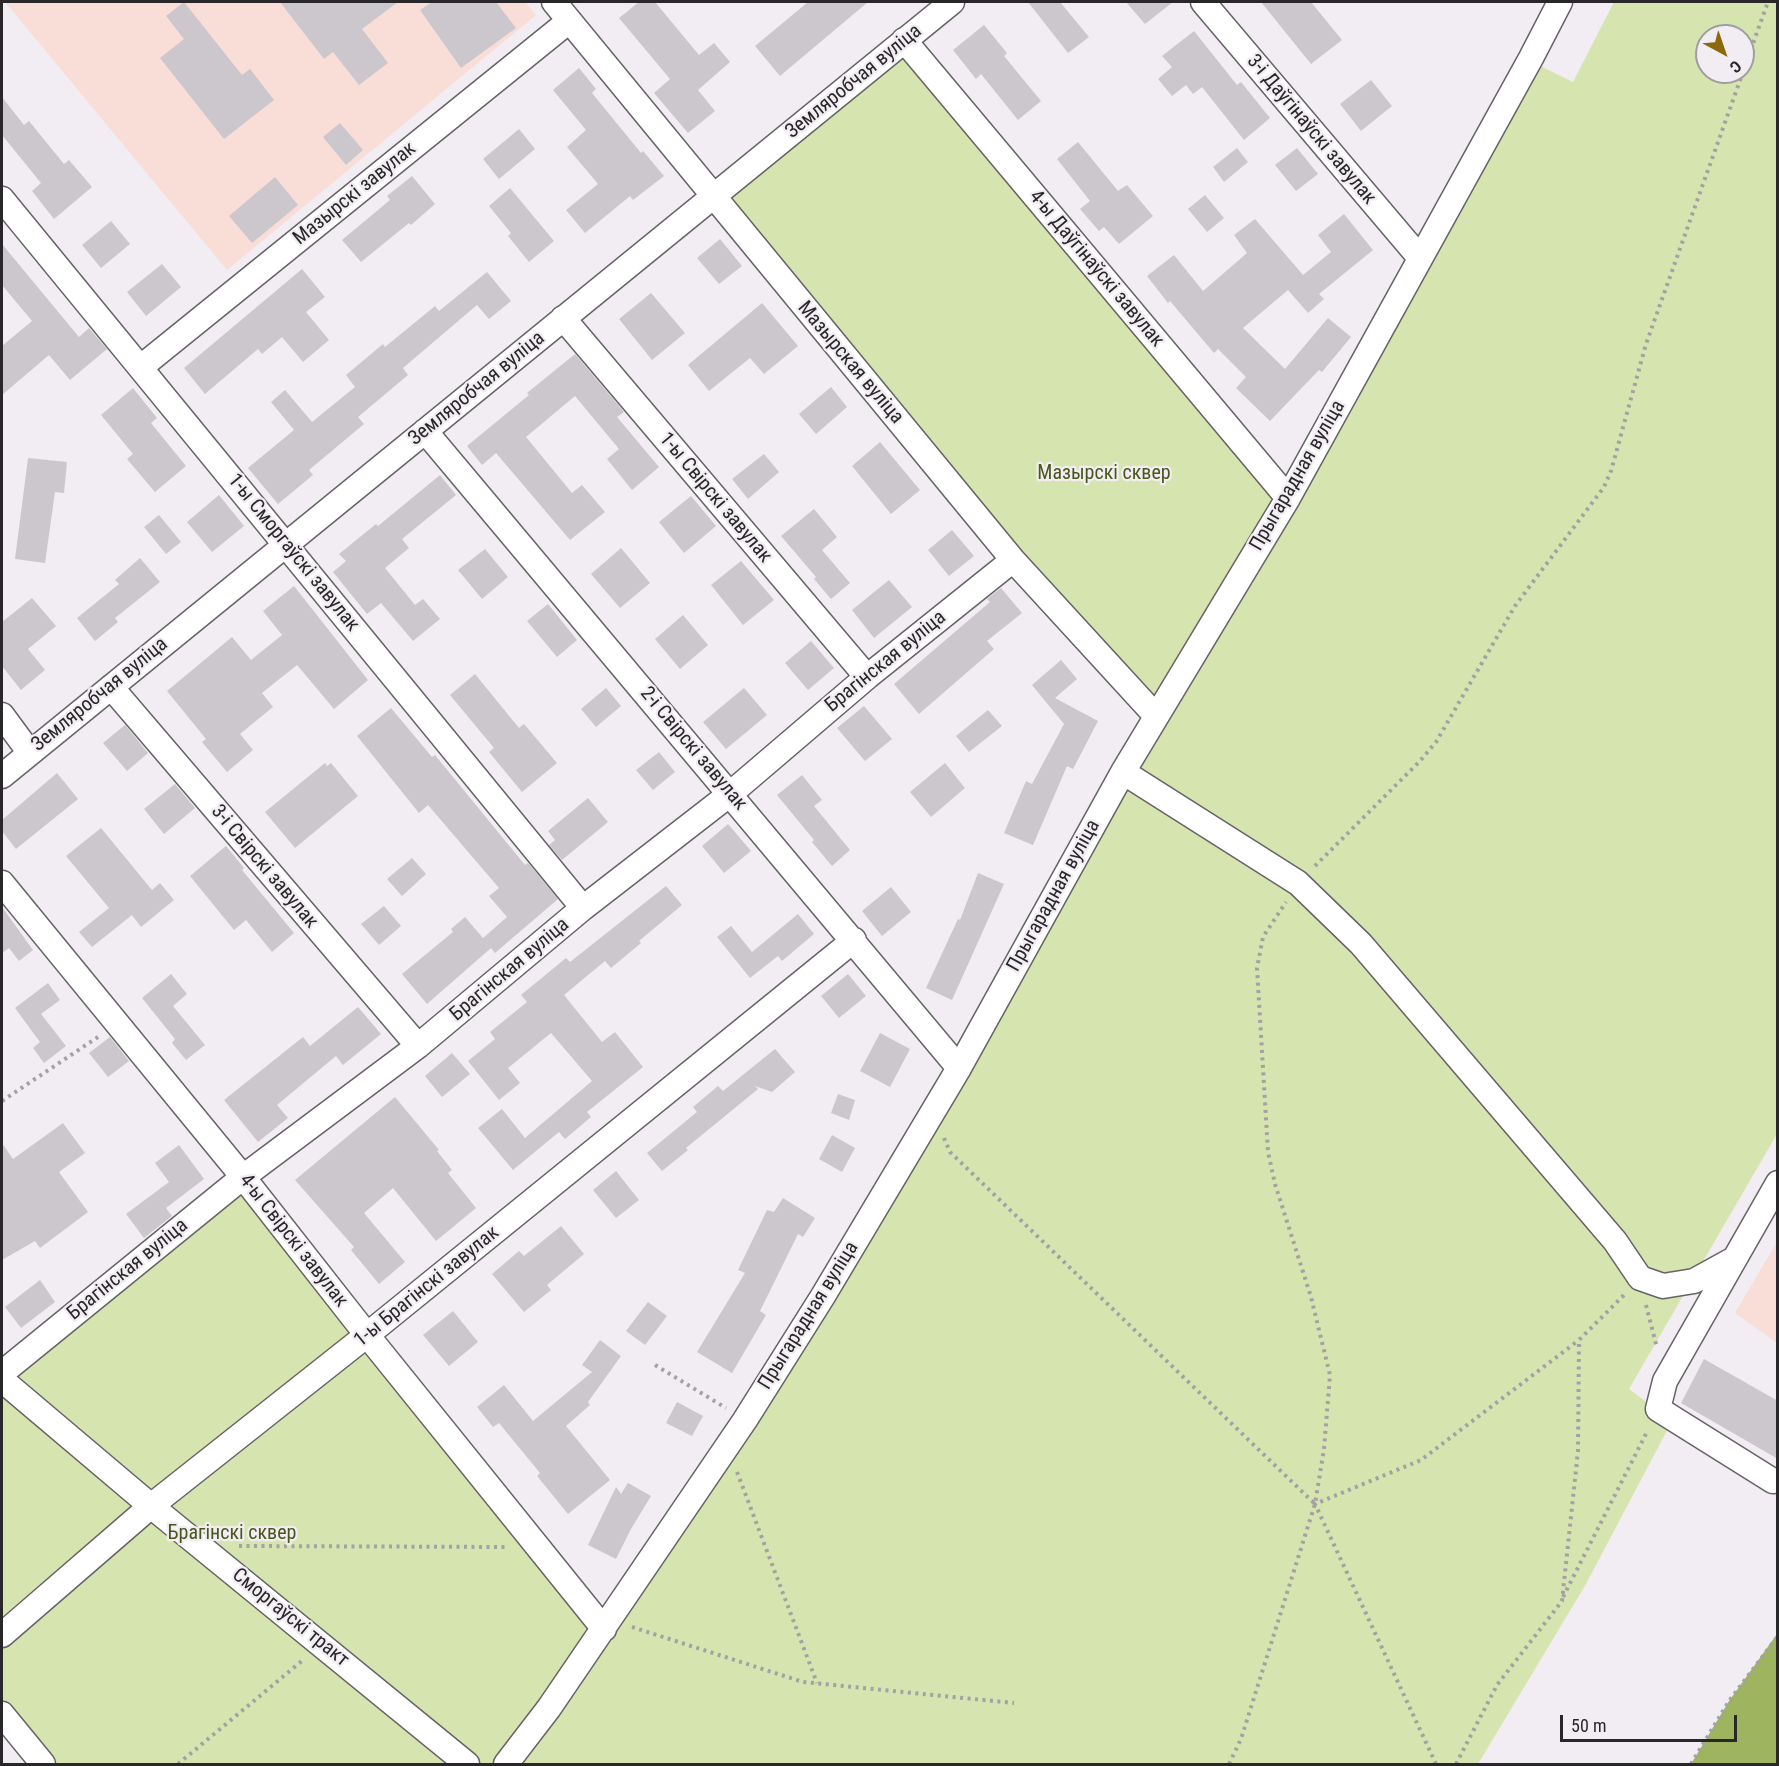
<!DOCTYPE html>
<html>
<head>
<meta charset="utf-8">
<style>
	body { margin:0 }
	#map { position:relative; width:1779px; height:1766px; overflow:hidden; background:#f1edf2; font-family:"Roboto Condensed",sans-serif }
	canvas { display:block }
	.frame { position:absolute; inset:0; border:3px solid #292729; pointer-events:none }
	.north { position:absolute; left:1695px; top:24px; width:60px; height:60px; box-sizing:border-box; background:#f1edf2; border:2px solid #a19ea2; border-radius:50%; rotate:140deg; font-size:16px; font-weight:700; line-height:24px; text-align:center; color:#292729 }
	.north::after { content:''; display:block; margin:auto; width:21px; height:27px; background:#8c6a0c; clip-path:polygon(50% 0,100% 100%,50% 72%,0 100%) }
	.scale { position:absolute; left:1560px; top:1715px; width:177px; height:27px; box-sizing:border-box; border:3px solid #292729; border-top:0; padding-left:8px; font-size:18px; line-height:21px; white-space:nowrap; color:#292729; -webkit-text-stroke:4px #f1edf2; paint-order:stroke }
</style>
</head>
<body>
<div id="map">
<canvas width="1779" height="1766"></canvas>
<div class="frame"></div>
<div class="north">С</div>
<div class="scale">50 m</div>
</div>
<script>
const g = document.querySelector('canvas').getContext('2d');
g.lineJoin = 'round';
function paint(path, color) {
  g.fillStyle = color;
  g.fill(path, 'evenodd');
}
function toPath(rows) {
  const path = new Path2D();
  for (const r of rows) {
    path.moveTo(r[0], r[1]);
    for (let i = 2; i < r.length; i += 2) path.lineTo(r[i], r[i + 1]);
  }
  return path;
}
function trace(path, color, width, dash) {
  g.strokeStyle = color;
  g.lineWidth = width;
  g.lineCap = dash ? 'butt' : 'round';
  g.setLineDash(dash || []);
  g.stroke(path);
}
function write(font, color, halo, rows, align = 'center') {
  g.font = font + ' "Roboto Condensed",sans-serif';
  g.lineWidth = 4.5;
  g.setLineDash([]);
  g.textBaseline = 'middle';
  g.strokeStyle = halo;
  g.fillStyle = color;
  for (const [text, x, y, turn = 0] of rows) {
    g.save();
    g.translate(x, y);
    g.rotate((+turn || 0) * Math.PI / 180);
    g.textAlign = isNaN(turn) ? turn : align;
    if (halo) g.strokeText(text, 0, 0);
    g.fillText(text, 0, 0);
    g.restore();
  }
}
paint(toPath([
	[5,2,525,2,536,15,227,270],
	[1777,1242,1777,1343,1735,1313]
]), '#f8ded7');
paint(toPath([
	[1614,2,1777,2,1777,1134,1629,1389,1672,1421,1586,1584,1478,1764,43,1764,2,1714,2,1373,243,1177,604,1629,747,1421,1532,62,1573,82],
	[1707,36,1743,36,1743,72,1707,72],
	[904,40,1288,498,1156,716,713,197]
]), '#d6e5b0');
paint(toPath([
	[1777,1634,1777,1764,1691,1764,1729,1701]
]), '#9eb45f');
paint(toPath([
	[184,2,242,75,250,69,274,100,224,139,160,58,184,39,166,16],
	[280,2,398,2,362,29,388,63,359,85,333,52,324,59],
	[432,2,496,2,516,28,461,68,420,10],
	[639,2,655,2,699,55,714,43,730,62,698,90,715,111,688,133,654,93,670,79,619,18],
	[808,2,868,2,780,76,755,46],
	[1028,2,1060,2,1089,37,1068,53],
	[1126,2,1173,2,1145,24],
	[1261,2,1311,2,1342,40,1311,64],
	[984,25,1007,53,1004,56,1041,101,1018,120,981,74,976,79,953,50],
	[1194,31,1237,85,1241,82,1270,118,1244,140,1202,87,1193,94,1186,85,1172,96,1158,79,1172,67,1162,56],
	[579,68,596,89,592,93,641,153,643,151,664,176,633,200,630,196,585,233,566,210,598,184,567,147,586,130,553,90],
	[1371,80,1392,106,1361,131,1340,104],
	[2,97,24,125,29,121,64,164,69,160,92,187,54,219,32,191,41,183,2,135],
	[340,123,363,150,346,165,323,137],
	[519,129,535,149,499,179,483,159],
	[1078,142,1118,191,1127,185,1153,216,1119,244,1104,227,1099,231,1080,209,1090,201,1057,159],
	[1237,148,1248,162,1224,182,1213,167],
	[1297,148,1318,174,1296,191,1275,165],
	[412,176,435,204,411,225,409,223,361,262,342,240,390,200,387,196],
	[275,177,298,205,252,243,229,216],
	[510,188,554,241,529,262,508,236,511,233,489,206],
	[1205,195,1224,218,1207,232,1188,209],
	[1344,214,1373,250,1319,294,1324,299,1308,313,1288,290,1243,328,1285,369,1328,318,1351,337,1322,372,1319,370,1270,421,1236,388,1246,377,1218,349,1214,353,1170,301,1168,303,1147,276,1174,255,1203,291,1247,253,1234,235,1255,219,1303,275,1331,252,1318,235],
	[111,221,130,244,101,268,82,245],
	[720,239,742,266,719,284,697,258],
	[2,244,79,337,89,328,107,349,70,380,49,355,2,395,2,346,32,321,2,285],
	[162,264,181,287,146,316,127,292],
	[302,269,325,297,306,312,329,340,303,362,282,337,262,354,258,349,205,394,184,368],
	[487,272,511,301,489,319,477,305,403,368,408,375,358,417,364,424,309,470,313,475,278,504,248,468,294,430,271,402,285,390,312,422,355,387,346,375,383,344,385,347,435,306,439,311],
	[651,293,685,333,652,360,619,319],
	[762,303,798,346,764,374,750,358,709,391,688,365],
	[575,354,624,412,617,417,659,467,632,490,607,459,619,449,575,396,526,437,572,493,582,485,605,512,570,540,496,453,482,465,467,446,529,395,527,393],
	[831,387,847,407,816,434,799,414],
	[133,388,157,418,151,423,186,466,155,492,127,459,133,454,101,415],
	[880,442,920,490,891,514,852,466],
	[764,454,779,472,748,499,732,479],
	[28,458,67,462,64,493,55,492,45,563,15,559],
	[440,475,456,495,402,539,409,548,385,568,415,605,423,599,440,619,413,641,381,603,367,614,333,572,346,561,339,554,376,524,378,526],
	[219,495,244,526,212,552,187,522],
	[691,496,716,526,684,553,659,522],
	[814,509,837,537,822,550,850,583,831,599,814,579,816,577,781,536],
	[159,515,181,542,166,554,144,527],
	[952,530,974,556,949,576,928,550],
	[621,548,650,583,620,608,591,574],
	[485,549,508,577,482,599,458,570],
	[140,558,160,582,115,618,118,622,95,641,77,618,119,584,115,580],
	[741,561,774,600,743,625,711,585],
	[889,580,912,607,874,638,852,610],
	[294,586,368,680,334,709,297,665,262,693,273,707,240,734,253,750,227,772,202,742,206,739,167,691,232,637,251,660,282,635,263,611],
	[1001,588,1022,613,987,641,994,649,919,714,894,684,990,602,987,599],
	[32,598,56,626,28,649,45,670,21,690,2,666,2,622],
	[548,604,577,640,557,657,527,621],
	[683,615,708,645,680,669,655,639],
	[811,641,834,668,808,690,785,663],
	[1061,660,1077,679,1055,698,1098,721,1073,769,1067,766,1033,845,1004,833,1026,781,1032,784,1064,724,1032,685],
	[475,674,519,728,524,724,557,763,522,792,489,752,494,748,450,695],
	[606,688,621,706,596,727,581,709],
	[744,688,767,715,726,749,703,722],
	[864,706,892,739,865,761,837,728],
	[391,708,432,757,435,755,525,865,528,863,558,899,495,953,491,948,427,1004,402,974,453,932,451,929,465,917,483,938,507,917,489,896,499,888,428,805,419,813,357,736],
	[988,710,1002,726,969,752,956,736],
	[125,725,148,753,127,771,103,743],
	[659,752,675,772,653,790,636,770],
	[325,763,327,766,331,763,358,796,295,848,265,812],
	[945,763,965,788,931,817,910,792],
	[57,773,78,799,16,849,2,831,2,820],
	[802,775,822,800,814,806,850,850,832,866,812,842,814,840,777,795],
	[175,784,195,808,164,834,144,809],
	[588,798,608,822,562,860,549,845,555,840,548,831],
	[728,824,751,851,724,873,702,846],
	[101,828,152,890,160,883,174,900,141,927,132,915,92,947,79,932,109,908,66,856],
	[226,846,244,868,242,870,294,933,272,952,246,920,234,930,190,876],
	[412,858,426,874,402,896,387,879],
	[978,873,1004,884,952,1000,926,988,958,919,960,920],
	[666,886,682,905,639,941,641,943,611,968,605,961,564,995,602,1042,615,1032,643,1067,587,1112,591,1117,565,1139,559,1132,513,1170,478,1128,502,1109,525,1138,592,1081,551,1033,508,1068,520,1083,499,1100,468,1061,495,1039,490,1032,527,1002,521,995,566,958,570,962],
	[891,887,911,912,882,936,862,911],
	[384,906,401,926,379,945,361,924],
	[2,907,33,950,19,961,9,948,2,953],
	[798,914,814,934,782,961,778,956,750,978,717,937,731,926,752,952],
	[171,974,187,994,173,1006,205,1045,186,1060,172,1043,175,1039,142,998],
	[848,974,866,996,839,1018,821,996],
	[48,983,60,1000,41,1014,66,1046,44,1063,33,1048,40,1042,15,1008],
	[358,1007,381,1034,343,1065,336,1056,277,1105,288,1118,258,1142,224,1100,303,1037,310,1046],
	[880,1033,910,1049,890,1087,860,1071],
	[110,1037,129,1061,108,1077,89,1053],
	[775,1049,795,1072,772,1092,755,1086,758,1089,686,1148,688,1150,662,1171,647,1153,697,1112,693,1107,718,1086,723,1091],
	[452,1053,470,1074,442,1097,425,1076],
	[838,1094,855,1100,849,1120,831,1113],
	[395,1097,439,1150,437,1151,452,1170,448,1173,476,1208,436,1241,393,1188,364,1213,405,1262,379,1284,351,1250,354,1247,295,1180],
	[63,1123,85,1153,59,1172,88,1212,40,1248,35,1241,2,1260,2,1143,13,1159],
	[832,1135,855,1148,842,1172,819,1159],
	[179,1145,204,1179,166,1208,172,1216,144,1238,126,1214,169,1182,155,1163],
	[616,1171,639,1200,616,1218,593,1190],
	[783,1198,815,1218,803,1237,798,1234,760,1311,766,1315,732,1373,697,1352,745,1273,738,1270,767,1210,774,1212],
	[561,1226,584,1254,547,1285,551,1290,524,1312,492,1274,519,1251,524,1256],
	[40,1280,55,1302,21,1328,5,1307],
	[648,1302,667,1316,645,1345,626,1331],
	[453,1311,478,1342,449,1366,423,1335],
	[600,1340,621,1356,588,1402,590,1405,566,1426,610,1480,568,1514,537,1476,540,1473,499,1423,493,1427,477,1407,504,1385,533,1421,592,1372,582,1365],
	[1704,1359,1778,1401,1778,1459,1681,1403],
	[677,1402,703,1416,692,1436,666,1423],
	[628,1483,651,1496,631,1529,616,1559,588,1545,616,1487,621,1494]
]), '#ccc7cc');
const street = toPath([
	[554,2,1013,560,1156,716],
	[1203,2,1420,258],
	[904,40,1288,498],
	[2,199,583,908],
	[563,318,867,677],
	[141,367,569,21],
	[425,431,959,1068],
	[111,687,418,1046],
	[2,715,30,753],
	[1123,772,1298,883,1361,944,1615,1241,1640,1278,1663,1286,1694,1281,1734,1259],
	[2,776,952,2],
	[2,883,243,1177,367,1335,604,1629],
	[2,1373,243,1177,418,1046,583,908,730,794,867,677,1013,560],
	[2,1380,151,1506,467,1764],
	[1773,1481,1658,1409,1665,1381,1778,1183],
	[2,1635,151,1506,367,1335,854,940],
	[2,1714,43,1764],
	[506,1764,549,1708,745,1420,823,1296,959,1068,1123,772,1288,498,1531,58,1560,2]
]);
trace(street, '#666267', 27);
trace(toPath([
	[1743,71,1768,2],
	[1315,866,1420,761,1436,742,1515,606,1604,487,1611,471,1646,344,1743,72],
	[2,1101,98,1037],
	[944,1138,950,1152,1315,1504],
	[1646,1305,1657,1348],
	[655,1365,726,1408],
	[737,1472,817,1683],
	[239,1546,507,1547],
	[1563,1597,1648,1430],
	[632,1627,803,1682,1014,1703],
	[178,1764,303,1660],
	[1229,1764,1241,1739,1315,1504,1324,1449,1330,1375,1311,1297,1275,1184,1268,1152,1257,968,1263,937,1286,902],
	[1436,1764,1315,1504,1421,1460,1579,1340],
	[1456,1764,1497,1685,1562,1601,1578,1451,1579,1340,1625,1294],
	[1691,1764,1729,1701,1778,1636]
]), '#a4a1a4', 4, [3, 4.5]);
trace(street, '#fff', 24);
write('20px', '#292729', '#f1edf2', [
	["Земляробчая вуліца",854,82,-39],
	["3-і Даўгінаўскі завулак",1311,130,50],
	["Мазырскі завулак",355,194,-39],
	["4-ы Даўгінаўскі завулак",1096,269,50],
	["Мазырская вуліца",850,363,50],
	["Земляробчая вуліца",477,389,-39],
	["Прыгарадная вуліца",1298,476,-60],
	["1-ы Свірскі завулак",715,498,50],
	["1-ы Сморгаўскі завулак",293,553,51],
	["Брагінская вуліца",886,662,-39],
	["Земляробчая вуліца",100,695,-39],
	["2-і Свірскі завулак",693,749,50],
	["3-і Свірскі завулак",264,867,50],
	["Прыгарадная вуліца",1054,896,-61],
	["Брагінская вуліца",510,970,-40],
	["4-ы Свірскі завулак",293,1241,52],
	["Брагінская вуліца",128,1270,-39],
	["1-ы Брагінскі завулак",427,1287,-39],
	["Прыгарадная вуліца",809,1316,-58],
	["Сморгаўскі тракт",290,1618,39]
]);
write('20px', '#49571a', '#f1edf2', [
	["Мазырскі сквер",1104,474],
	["Брагінскі сквер",232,1534]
]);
</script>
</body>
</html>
